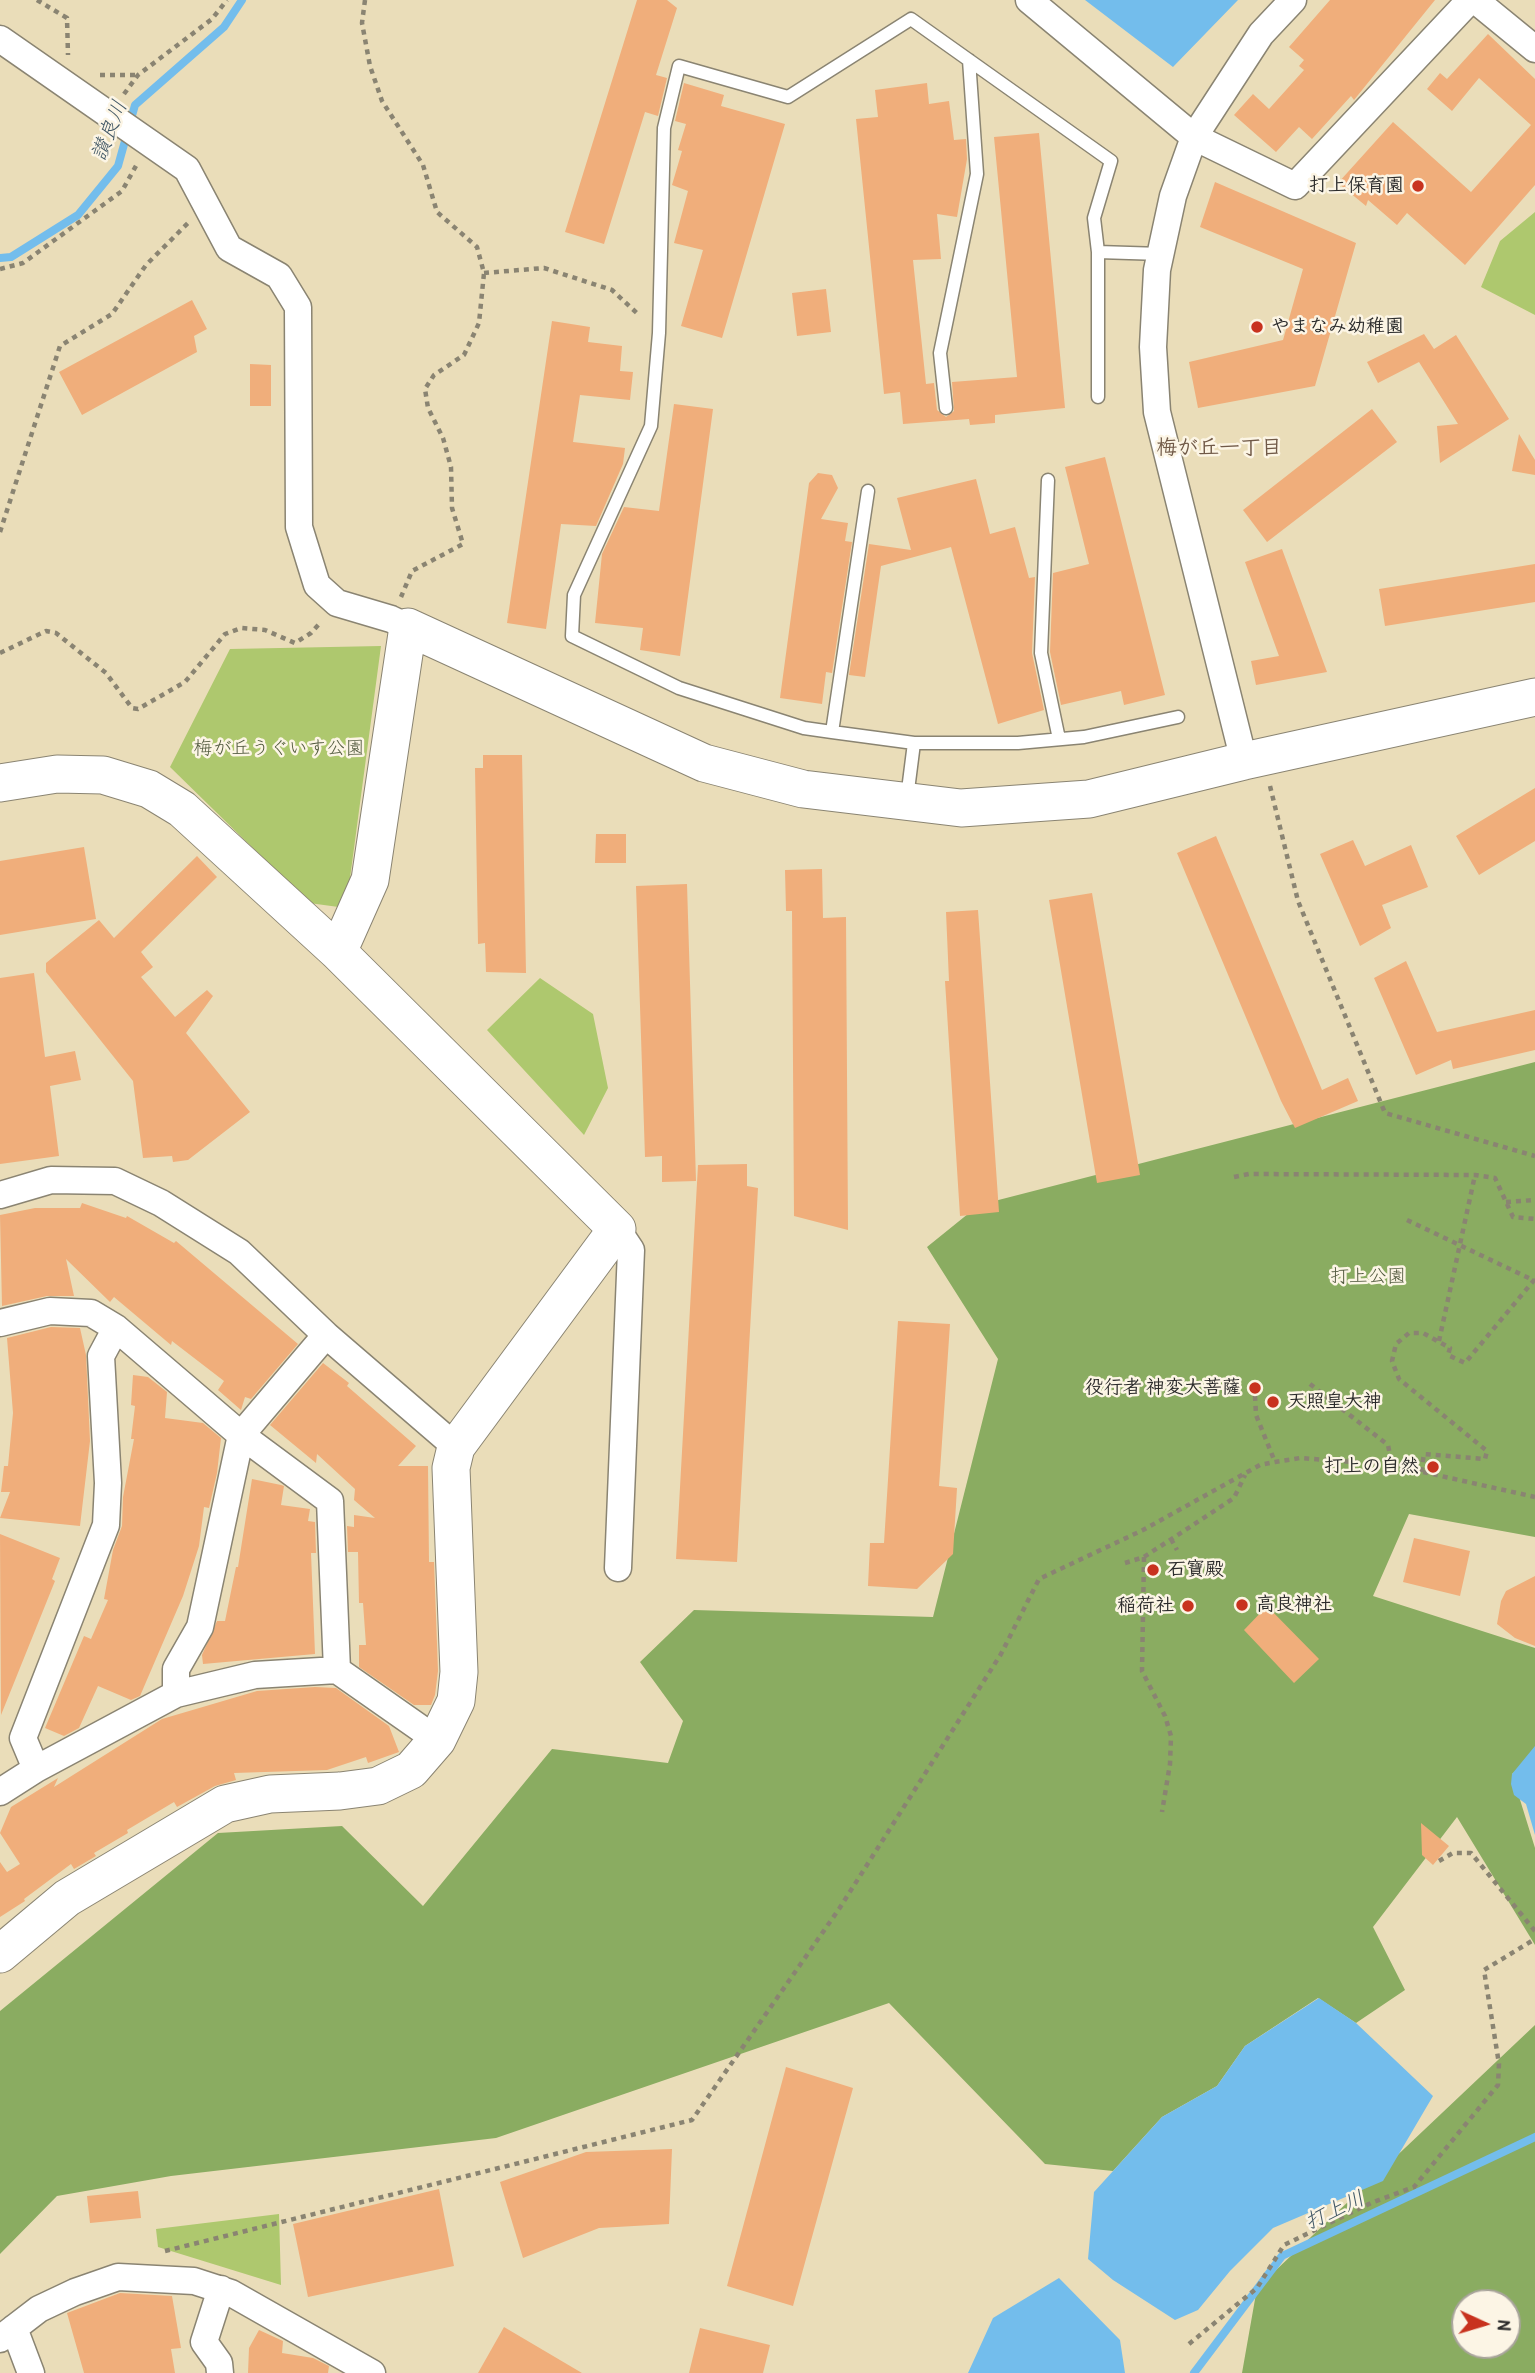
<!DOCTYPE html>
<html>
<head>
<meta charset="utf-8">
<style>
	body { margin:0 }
	#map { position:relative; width:1535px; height:2373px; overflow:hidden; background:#eaddb9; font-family:"Patrick Hand",sans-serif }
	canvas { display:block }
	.north { position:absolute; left:1451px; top:2289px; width:70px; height:70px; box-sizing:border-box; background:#fcf5e5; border:2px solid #a8a49b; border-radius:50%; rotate:94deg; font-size:19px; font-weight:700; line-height:28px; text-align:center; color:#2b2b2b }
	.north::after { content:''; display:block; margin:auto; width:24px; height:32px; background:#c8321e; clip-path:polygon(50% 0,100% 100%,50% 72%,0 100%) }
</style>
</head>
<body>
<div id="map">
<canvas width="1535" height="2373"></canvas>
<div class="north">N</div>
</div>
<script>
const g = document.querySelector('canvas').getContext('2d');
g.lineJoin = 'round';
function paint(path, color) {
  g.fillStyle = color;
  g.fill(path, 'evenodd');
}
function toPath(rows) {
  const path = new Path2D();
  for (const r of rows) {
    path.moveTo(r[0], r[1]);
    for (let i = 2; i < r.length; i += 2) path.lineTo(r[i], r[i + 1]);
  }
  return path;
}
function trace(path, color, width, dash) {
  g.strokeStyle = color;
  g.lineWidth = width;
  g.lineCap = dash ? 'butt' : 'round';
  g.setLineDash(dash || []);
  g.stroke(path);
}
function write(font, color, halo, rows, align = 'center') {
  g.font = font + ' "Patrick Hand","Klee One",sans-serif';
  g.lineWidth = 5;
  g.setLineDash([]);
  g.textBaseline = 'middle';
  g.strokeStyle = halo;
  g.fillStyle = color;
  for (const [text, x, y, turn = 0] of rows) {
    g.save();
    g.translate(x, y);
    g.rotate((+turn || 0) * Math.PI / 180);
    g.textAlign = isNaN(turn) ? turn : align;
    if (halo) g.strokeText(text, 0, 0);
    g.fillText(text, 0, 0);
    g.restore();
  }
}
paint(toPath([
	[1535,212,1535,315,1481,287,1500,241],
	[381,646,346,908,309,903,170,767,230,649],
	[540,978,593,1014,608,1088,584,1135,487,1030],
	[279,2214,281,2285,158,2247,156,2229]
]), '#aec86e');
paint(toPath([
	[1535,1062,1535,1537,1409,1514,1373,1596,1535,1648,1535,1756,1512,1774,1535,1848,1535,1945,1457,1817,1373,1927,1405,1990,1356,2023,1318,1998,1245,2046,1217,2086,1162,2117,1113,2171,1045,2164,889,2003,496,2138,171,2176,57,2196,0,2254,0,2011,218,1833,342,1826,423,1906,552,1749,668,1763,683,1721,640,1662,694,1610,933,1617,998,1359,927,1247,979,1205],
	[1535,2025,1535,2373,1242,2373,1257,2288],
	[1465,2303,1507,2303,1507,2345,1465,2345]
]), '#8aac61');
paint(toPath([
	[1085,0,1238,0,1173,67],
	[1535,1746,1535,1835,1526,1804,1514,1795,1511,1784,1512,1774],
	[1319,1998,1356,2023,1433,2096,1383,2181,1273,2228,1230,2271,1198,2310,1175,2320,1113,2280,1088,2259,1094,2192,1162,2117,1217,2086,1245,2046],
	[1059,2278,1120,2340,1125,2373,968,2373,993,2318]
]), '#73bdec');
trace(toPath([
	[0,258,11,257,78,215,118,166,135,105,224,27,242,0],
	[1194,2373,1282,2256,1535,2137]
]), '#73bdec', 8);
paint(toPath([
	[637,0,667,0,677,8,656,75,667,78,658,116,645,112,604,244,565,232],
	[1330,0,1435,0,1354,100,1351,96,1312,139,1299,127,1276,152,1234,115,1253,94,1269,109,1304,70,1299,66,1304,60,1289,47],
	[1488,34,1535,79,1535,185,1465,265,1407,213,1397,225,1368,200,1366,206,1338,183,1393,122,1471,192,1531,125,1479,78,1452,111,1427,89,1440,73,1447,79],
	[684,83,724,95,721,106,785,124,722,338,681,326,703,250,674,243,688,191,672,185,682,151,678,150,686,124,675,121],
	[927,83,929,104,949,101,954,140,966,139,967,159,957,217,937,214,941,259,913,260,926,384,934,383,937,410,946,417,954,411,952,382,1017,377,994,137,1039,133,1065,408,995,415,995,423,970,425,969,419,903,424,900,392,884,394,856,119,878,117,875,90],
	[1215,182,1356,243,1315,386,1198,408,1189,362,1283,340,1303,269,1200,227],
	[826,289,831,332,797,336,792,293],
	[192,300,207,329,194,336,197,352,82,415,59,372],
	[552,321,590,327,588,342,622,346,620,371,633,372,630,400,580,395,573,442,625,448,623,464,596,526,561,524,546,629,507,623],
	[1424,334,1434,349,1456,335,1509,419,1440,463,1437,426,1458,424,1419,362,1378,383,1367,362],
	[250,364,271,365,271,406,250,406],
	[674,404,713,409,680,656,640,650,643,628,595,623,602,554,624,507,659,511],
	[1372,409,1397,442,1267,542,1243,510],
	[1519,434,1535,460,1535,475,1512,471],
	[1105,457,1165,695,1124,705,1121,691,1061,705,1050,652,1053,573,1089,564,1065,467],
	[818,473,832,475,838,488,821,519,848,523,845,541,852,542,832,673,826,672,822,704,780,698,809,483],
	[976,479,990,534,1015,527,1029,578,1035,577,1032,653,1044,710,998,724,951,547,881,566,865,677,849,675,869,544,911,550,897,498],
	[1282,549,1327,672,1256,685,1251,661,1279,656,1245,562],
	[1535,564,1535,602,1385,626,1379,589],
	[483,755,522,755,526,973,486,972,485,943,478,944,475,768,483,768],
	[1535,788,1535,841,1479,875,1456,836],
	[596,834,626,834,626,863,595,863],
	[1216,836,1322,1090,1348,1078,1358,1101,1295,1128,1281,1101,1177,853],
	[1353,840,1365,866,1411,845,1428,887,1382,905,1391,928,1360,946,1320,854],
	[84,847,96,919,0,935,0,861],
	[197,856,217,877,141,952,153,967,141,977,175,1017,207,990,213,996,186,1033,250,1112,188,1160,173,1162,172,1156,143,1158,133,1081,46,972,46,963,99,920,114,938],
	[822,869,823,918,846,917,848,1230,794,1216,792,911,786,911,785,870],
	[687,884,696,1181,662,1182,662,1156,645,1157,636,886],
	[1092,893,1140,1175,1097,1183,1049,900],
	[978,910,999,1212,960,1216,945,981,949,981,946,912],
	[1406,961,1437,1032,1535,1010,1535,1050,1453,1069,1451,1060,1416,1075,1374,978],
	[34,973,45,1057,75,1051,81,1080,50,1086,59,1156,0,1164,0,978],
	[747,1164,747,1186,758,1188,737,1562,676,1559,698,1165],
	[82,1203,126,1218,127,1216,174,1243,176,1241,298,1344,251,1399,245,1397,241,1410,218,1390,224,1381,172,1341,171,1345,114,1297,110,1302,66,1259,74,1296,47,1296,2,1306,0,1215,35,1208,80,1208],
	[898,1321,950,1324,939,1486,957,1488,953,1554,917,1589,868,1586,870,1543,884,1543],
	[51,1327,80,1328,86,1355,90,1441,80,1526,0,1518,10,1492,1,1492,4,1466,8,1466,13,1413,7,1338],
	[323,1363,349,1383,347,1386,416,1446,398,1466,428,1466,429,1562,434,1562,438,1671,435,1695,431,1705,414,1705,359,1667,359,1645,366,1645,363,1603,359,1603,358,1552,348,1552,347,1526,354,1527,354,1515,375,1518,354,1500,355,1489,317,1454,316,1463,270,1425],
	[133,1375,148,1377,167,1392,165,1418,203,1423,221,1438,217,1473,209,1508,204,1507,199,1546,183,1596,140,1696,131,1700,98,1686,79,1728,64,1736,45,1728,84,1636,91,1639,108,1600,104,1599,113,1550,122,1526,123,1497,134,1439,131,1439,135,1406,131,1405],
	[252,1479,281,1485,284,1486,281,1505,310,1509,308,1521,315,1522,316,1553,311,1553,315,1654,203,1664,202,1655,217,1621,225,1621,236,1567,238,1567],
	[0,1534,60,1558,52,1579,55,1581,1,1715],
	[1414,1538,1470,1551,1460,1596,1403,1582],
	[1535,1576,1535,1646,1515,1638,1497,1624,1501,1601,1506,1591],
	[1267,1606,1319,1659,1294,1683,1244,1630],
	[315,1687,336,1688,389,1726,399,1752,368,1763,366,1757,327,1770,234,1773,236,1780,215,1786,177,1807,174,1802,127,1830,128,1833,94,1853,96,1856,74,1869,71,1864,24,1899,25,1901,0,1917,0,1862,7,1872,20,1864,0,1833,11,1807,58,1778,54,1787,162,1719,257,1691],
	[1421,1823,1449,1846,1433,1865,1422,1855],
	[786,2067,853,2088,793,2306,727,2286],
	[672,2149,669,2224,599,2228,523,2258,500,2182,586,2152],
	[439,2189,454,2266,308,2297,293,2224],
	[138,2191,141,2218,90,2223,87,2196],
	[120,2293,172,2296,181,2348,171,2349,175,2373,84,2373,67,2313],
	[504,2327,582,2373,478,2373],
	[700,2328,770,2345,763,2373,689,2373],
	[259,2330,283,2341,282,2353,313,2358,329,2366,328,2373,248,2373,249,2348]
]), '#f0ae7b');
const lane = toPath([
	[1098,252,1161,254],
	[1098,397,1098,252,1094,218,1111,161,911,19,788,97,679,66,664,128,659,333,651,426,574,595,572,636,679,688,804,728,832,732,914,743,1018,743,1084,737,1178,717],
	[946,408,940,353,977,174,969,60],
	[1048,480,1041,653,1059,739],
	[832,732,868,491],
	[907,798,914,743]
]);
const street = toPath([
	[1029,0,1194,137,1295,186,1470,0],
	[1475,0,1535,49],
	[0,39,187,169,229,248,279,276,298,307,299,527,317,585,337,603,391,619,408,627],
	[1244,761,1157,412,1153,347,1157,270,1173,196,1194,137,1261,34,1293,0],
	[0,1195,51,1180,115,1181,161,1203,239,1252,326,1335,456,1447],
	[617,1229,631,1250,618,1568],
	[0,1323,50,1311,91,1313,116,1328,241,1435,330,1501,337,1670],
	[176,1694,176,1669,200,1627,241,1435,326,1335],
	[36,1769,23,1738,106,1525,108,1483,101,1356,116,1328],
	[0,1792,36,1769,176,1694,255,1675,337,1670,437,1740],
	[14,2328,31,2373],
	[0,2339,39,2309,75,2292,118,2277,194,2281,231,2293,372,2373],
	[220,2373,219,2363,204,2342,221,2289]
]);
const secondary = toPath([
	[0,783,57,774,103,775,149,789,182,809,338,952,617,1229,456,1447,451,1468,459,1672,456,1701,437,1740,411,1770,378,1786,340,1791,270,1794,225,1804,67,1898,0,1954],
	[338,952,370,880,408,627,704,763,803,789,961,808,1089,799,1244,761,1535,697]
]);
trace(lane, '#8a8472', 15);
trace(street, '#8a8472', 29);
trace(secondary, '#8a8472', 39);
trace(toPath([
	[37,0,67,18,68,55],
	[365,0,362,23,370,66,382,101,423,165,437,212,477,247,484,273,479,323,464,355,434,375,425,389,428,408,443,438,451,467,452,508,463,544,412,571,401,597],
	[100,75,138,75],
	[124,94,138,75,212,19,227,0],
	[0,269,23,263,122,191,137,164],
	[484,273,544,268,612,290,640,316],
	[0,532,60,346,112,314,146,265,188,223],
	[0,653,46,631,56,633,106,673,132,708,138,709,185,682,225,634,241,628,265,630,295,643,311,633,321,622],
	[1270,786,1298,901,1385,1113,1535,1156],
	[1234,1177,1249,1174,1475,1175,1495,1178,1513,1217,1535,1219],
	[1506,1202,1535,1200],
	[1407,1220,1535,1281],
	[1439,1341,1475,1175],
	[1310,1384,1388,1445,1392,1465],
	[1255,1396,1256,1415,1275,1462],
	[1421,1472,1424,1454,1485,1459,1487,1451,1399,1379,1392,1361,1396,1344,1409,1333,1423,1333,1450,1348,1448,1355,1465,1363,1535,1279],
	[1171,1539,1177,1550],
	[1144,1557,1142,1671,1165,1716,1171,1736,1170,1764,1162,1812],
	[1125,1563,1144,1557,1234,1498,1245,1475],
	[1439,1861,1453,1853,1471,1853,1535,1931],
	[165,2251,692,2120,839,1909,1001,1654,1039,1579,1143,1530,1260,1465,1275,1462,1300,1458,1392,1465,1535,1497],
	[1189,2344,1257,2288,1284,2245,1371,2203,1414,2187,1498,2085,1499,2064,1484,1970,1535,1939]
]), '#8a8472', 4.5, [5, 5]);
trace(lane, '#fff', 12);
trace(street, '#fff', 26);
trace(secondary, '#fff', 37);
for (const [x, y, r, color] of [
	[1418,186,7,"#c8321e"],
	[1257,327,7,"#c8321e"],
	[1255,1388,7,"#c8321e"],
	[1273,1402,7,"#c8321e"],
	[1433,1467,7,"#c8321e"],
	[1153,1570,7,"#c8321e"],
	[1242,1605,7,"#c8321e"],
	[1188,1606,7,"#c8321e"]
]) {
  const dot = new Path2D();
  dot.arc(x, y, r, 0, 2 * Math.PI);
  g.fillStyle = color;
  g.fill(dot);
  trace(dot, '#fcf5e5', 2.5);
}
write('bold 19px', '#2b2b2b', '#fcf5e5', [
	["打上保育園",1404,186],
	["やまなみ幼稚園",1271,327,"left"],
	["役行者 神変大菩薩",1241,1388],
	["天照皇大神",1287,1402,"left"],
	["打上の自然",1419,1467],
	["石寶殿",1167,1570,"left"],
	["高良神社",1256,1605,"left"],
	["稲荷社",1174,1606]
], 'right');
write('19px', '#525a3f', '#fcf5e5', [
	["梅が丘うぐいす公園",279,749],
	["打上公園",1368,1277]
]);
write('italic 21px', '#415765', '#fcf5e5', [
	["讃良川",110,131,-68],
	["打上川",1335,2211,-25]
]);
write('bold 21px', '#705947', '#fcf5e5', [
	["梅が丘一丁目",1219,448]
]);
</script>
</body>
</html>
